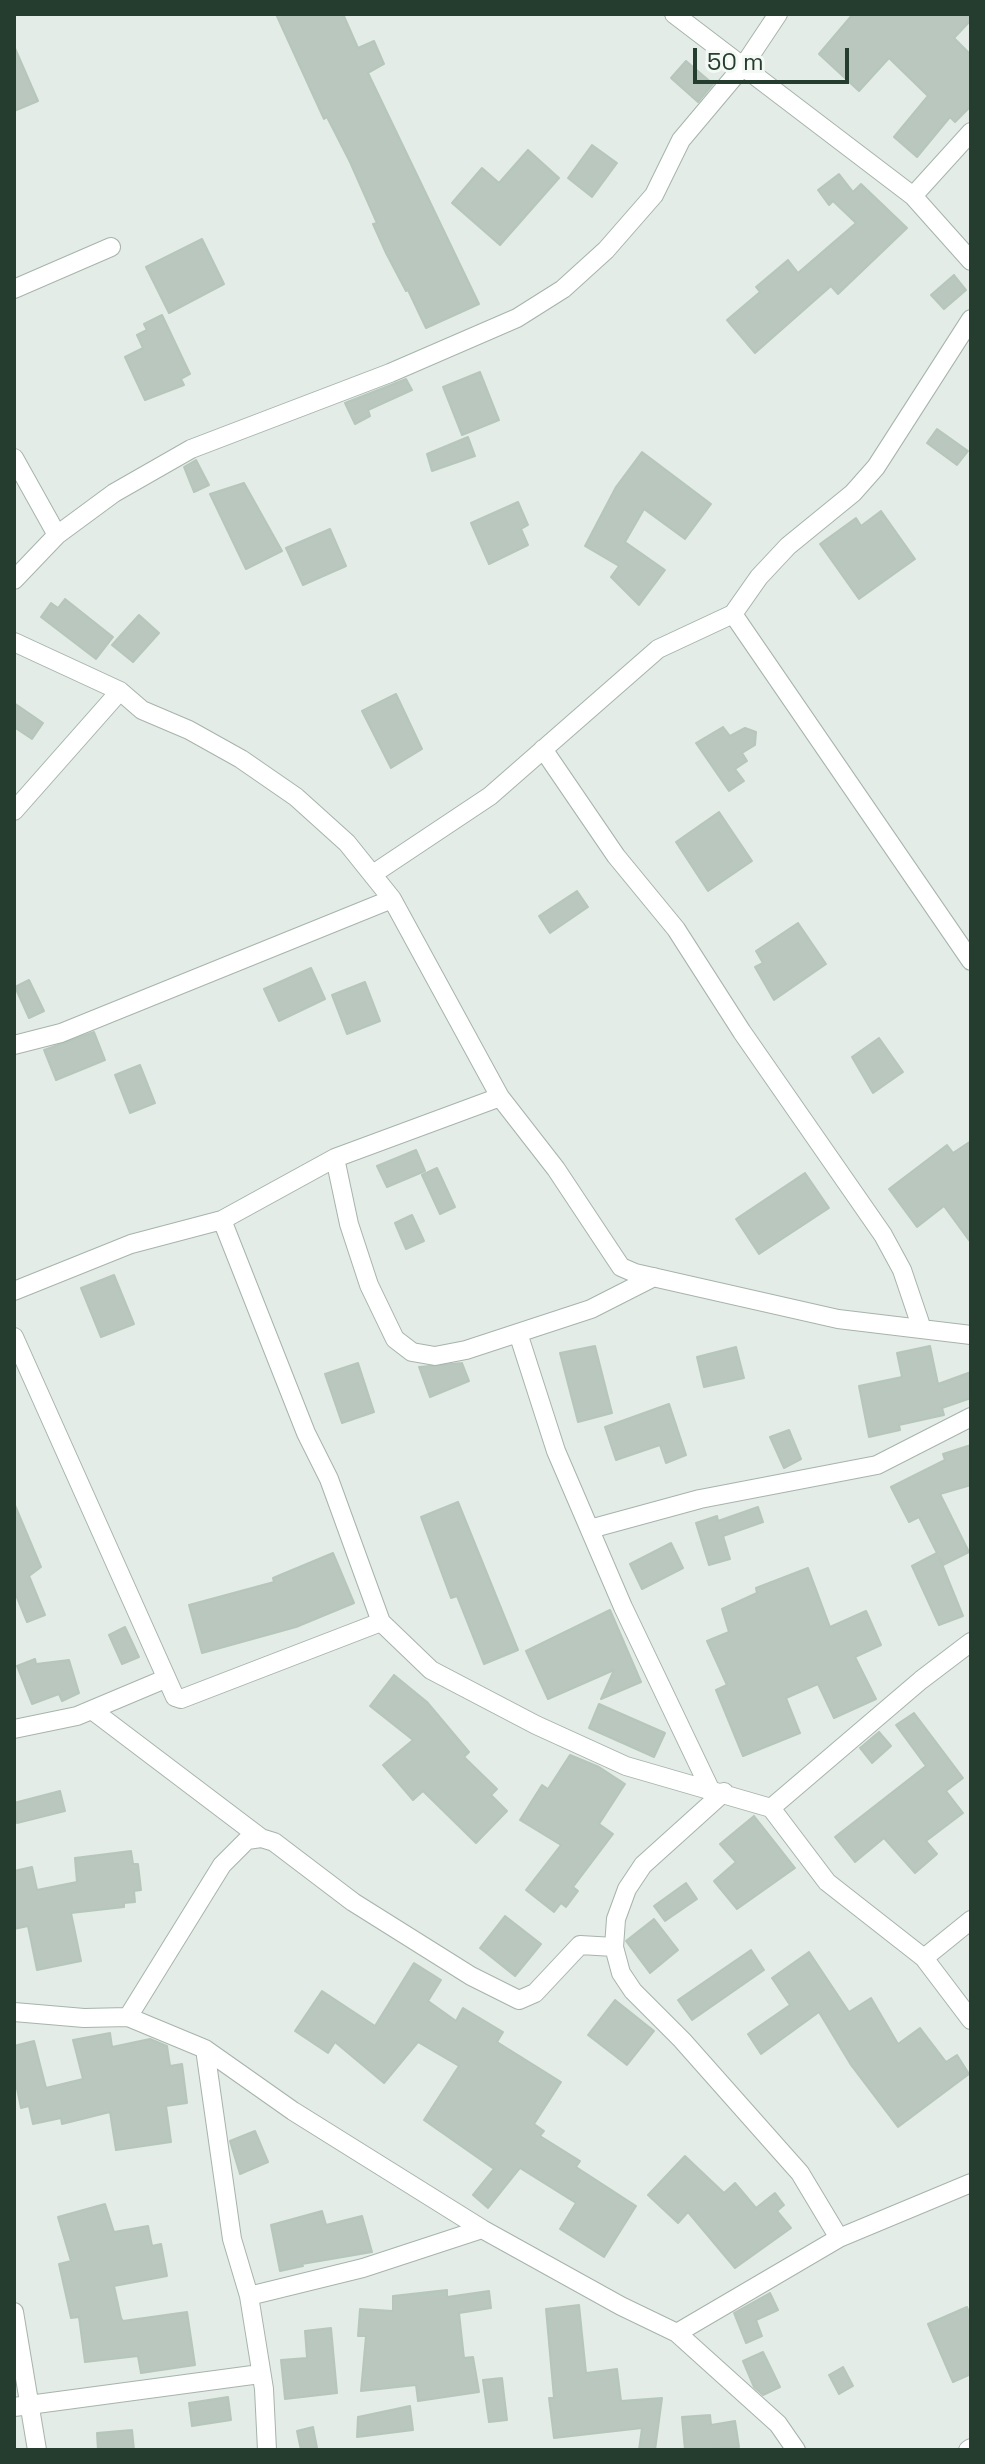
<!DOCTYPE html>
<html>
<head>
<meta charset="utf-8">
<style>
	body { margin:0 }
	#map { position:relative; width:985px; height:2464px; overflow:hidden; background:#e3ece6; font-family:"Space Grotesk",sans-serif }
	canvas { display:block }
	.frame { position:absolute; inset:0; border:16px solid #243d2f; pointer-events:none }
	.scale { position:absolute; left:693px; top:48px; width:156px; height:36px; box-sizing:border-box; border:4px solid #243d2f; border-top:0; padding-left:10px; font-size:24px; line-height:28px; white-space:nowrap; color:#243d2f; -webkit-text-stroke:6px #f4f9f5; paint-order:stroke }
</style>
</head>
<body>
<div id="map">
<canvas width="985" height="2464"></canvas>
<div class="frame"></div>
<div class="scale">50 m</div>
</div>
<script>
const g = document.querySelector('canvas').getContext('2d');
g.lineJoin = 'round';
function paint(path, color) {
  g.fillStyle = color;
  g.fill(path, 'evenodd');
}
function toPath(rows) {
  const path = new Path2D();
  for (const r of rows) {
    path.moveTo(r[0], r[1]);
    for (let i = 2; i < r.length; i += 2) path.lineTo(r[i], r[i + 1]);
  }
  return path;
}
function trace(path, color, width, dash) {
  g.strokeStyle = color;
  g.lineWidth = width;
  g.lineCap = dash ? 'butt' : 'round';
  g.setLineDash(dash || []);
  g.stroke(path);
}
const building = toPath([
	[276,14,343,14,358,48,374,41,384,64,368,73,479,304,426,328,408,290,406,291,386,253,373,224,377,223,350,162,327,117,324,119,276,14],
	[853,14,971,14,971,20,954,38,971,55,971,106,955,122,950,117,917,157,894,137,928,96,889,58,859,91,819,54,853,14],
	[14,46,38,101,14,111,14,46],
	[686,61,713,84,698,102,671,78,686,61],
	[592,145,617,163,592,197,568,178,592,145],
	[528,150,559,178,500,245,452,203,482,168,499,183,528,150],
	[839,174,853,192,861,184,907,228,838,294,831,286,755,353,727,320,760,292,756,287,788,260,798,273,856,223,833,201,829,205,818,190,839,174],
	[202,239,224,284,169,313,146,267,202,239],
	[954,275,966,290,944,309,931,295,954,275],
	[162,315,190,374,181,379,184,385,145,400,125,357,143,348,137,335,147,330,144,324,162,315],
	[480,372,499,420,462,435,443,387,480,372],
	[406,379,412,390,368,410,370,416,355,424,345,403,406,379],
	[937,429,968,451,957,465,927,443,937,429],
	[468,437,475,456,432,471,427,454,468,437],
	[642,452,711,504,685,539,644,509,625,542,665,570,639,605,611,577,619,566,585,546,616,487,642,452],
	[196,460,209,485,194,492,184,467,196,460],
	[244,483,282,551,246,569,210,494,244,483],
	[518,502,528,525,521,529,528,545,489,564,471,523,518,502],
	[881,511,915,559,859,599,820,544,856,518,861,526,881,511],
	[330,529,346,566,303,585,286,548,330,529],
	[65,599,113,637,96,659,41,617,51,603,58,608,65,599],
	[139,615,159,633,133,662,112,645,139,615],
	[396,694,422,749,391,768,362,711,396,694],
	[14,703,43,723,32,739,14,727,14,703],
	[723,727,730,736,745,728,756,732,755,745,742,753,747,761,735,769,744,781,729,791,696,743,723,727],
	[719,812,752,861,708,891,676,842,719,812],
	[577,891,588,907,550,933,539,916,577,891],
	[798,923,826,964,774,1000,755,967,763,963,756,951,798,923],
	[311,968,325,999,279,1021,264,989,311,968],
	[29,980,44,1011,29,1018,15,987,29,980],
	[365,982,380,1021,347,1034,332,995,365,982],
	[94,1032,105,1060,56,1080,44,1050,94,1032],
	[879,1038,903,1072,873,1093,852,1057,879,1038],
	[140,1065,155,1103,130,1113,115,1075,140,1065],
	[971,1141,971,1243,944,1206,917,1227,889,1189,947,1145,953,1153,971,1141],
	[416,1150,425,1171,387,1187,377,1166,416,1150],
	[437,1168,455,1207,440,1214,422,1175,437,1168],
	[805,1173,829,1208,759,1254,736,1219,805,1173],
	[412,1215,424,1241,406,1249,395,1223,412,1215],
	[114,1275,134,1324,101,1337,81,1288,114,1275],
	[595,1346,612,1413,578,1422,560,1353,595,1346],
	[930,1346,938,1384,971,1372,971,1398,942,1408,944,1415,899,1425,900,1430,869,1437,859,1386,902,1377,897,1353,930,1346],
	[736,1347,744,1378,704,1387,697,1357,736,1347],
	[358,1363,374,1412,342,1423,325,1374,358,1363],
	[462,1363,469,1381,430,1397,419,1367,462,1363],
	[669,1404,686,1455,666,1463,660,1445,616,1460,605,1427,669,1404],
	[789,1430,801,1459,784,1468,770,1437,789,1430],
	[971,1445,971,1485,940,1494,969,1552,943,1565,939,1557,963,1616,939,1625,912,1566,937,1553,919,1517,909,1522,891,1487,945,1460,943,1454,971,1445],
	[458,1502,518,1650,484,1664,457,1596,451,1598,421,1517,458,1502],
	[14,1503,41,1567,29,1576,45,1615,27,1622,14,1590,14,1503],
	[758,1507,763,1522,723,1536,730,1559,709,1565,696,1523,717,1516,718,1521,758,1507],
	[671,1543,683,1568,642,1589,630,1564,671,1543],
	[333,1553,354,1603,296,1627,202,1653,189,1605,274,1582,273,1578,333,1553],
	[808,1568,830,1627,866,1611,881,1645,855,1657,876,1699,834,1718,818,1684,786,1698,800,1733,743,1756,716,1690,727,1685,707,1641,729,1632,722,1609,757,1593,756,1588,808,1568],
	[610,1610,641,1682,601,1699,614,1670,548,1699,526,1651,610,1610],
	[125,1627,139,1657,122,1664,109,1635,125,1627],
	[35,1659,36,1664,69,1660,79,1693,62,1701,59,1694,32,1704,17,1666,35,1659],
	[394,1675,427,1702,469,1752,464,1757,497,1789,491,1795,507,1811,476,1843,423,1791,413,1800,383,1765,413,1740,370,1706,394,1675],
	[599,1704,665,1733,654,1757,589,1728,599,1704],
	[914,1713,963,1778,946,1791,963,1813,926,1841,937,1854,915,1873,884,1838,855,1862,835,1837,926,1766,896,1725,914,1713],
	[879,1732,891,1746,872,1763,860,1748,879,1732],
	[570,1755,599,1767,625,1784,599,1824,613,1834,573,1887,578,1891,566,1907,561,1903,554,1912,526,1890,561,1845,520,1820,542,1785,548,1789,570,1755],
	[60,1791,65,1811,17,1823,14,1803,60,1791],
	[754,1816,795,1868,737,1909,714,1881,736,1862,720,1844,754,1816],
	[131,1851,133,1864,138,1864,141,1890,134,1891,135,1902,124,1903,124,1907,71,1913,81,1961,37,1970,28,1926,14,1929,14,1871,32,1867,37,1890,77,1882,75,1858,131,1851],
	[686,1883,697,1899,665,1921,654,1906,686,1883],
	[505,1916,541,1944,515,1976,480,1948,505,1916],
	[654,1919,678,1950,650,1973,626,1941,654,1919],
	[751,1950,764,1970,692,2020,678,2000,751,1950],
	[809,1952,849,2012,871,1998,898,2044,920,2028,946,2062,957,2055,969,2074,898,2127,851,2065,819,2012,761,2054,748,2034,790,2005,772,1978,809,1952],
	[414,1963,441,1980,428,2001,456,2021,463,2008,503,2032,497,2042,561,2082,534,2124,544,2131,540,2136,580,2161,576,2167,636,2206,604,2257,560,2229,576,2203,520,2168,488,2208,473,2195,494,2169,424,2120,459,2066,418,2042,384,2083,335,2042,328,2053,295,2031,322,1991,375,2026,414,1963],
	[615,2000,654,2031,627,2065,588,2035,615,2000],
	[110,2033,112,2047,150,2039,167,2046,170,2066,182,2064,187,2103,166,2106,171,2142,116,2150,110,2112,62,2124,61,2118,33,2124,29,2106,21,2108,14,2074,14,2046,34,2041,46,2088,83,2079,73,2040,110,2033],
	[255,2131,268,2162,240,2174,230,2141,255,2131],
	[685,2156,724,2193,735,2183,756,2208,775,2193,784,2205,777,2211,791,2228,735,2268,688,2212,678,2223,648,2195,685,2156],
	[105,2204,114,2232,148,2226,152,2246,161,2244,167,2276,114,2286,121,2318,123,2321,187,2312,195,2365,141,2373,138,2356,85,2362,79,2317,71,2318,59,2264,71,2261,58,2217,105,2204],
	[322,2211,326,2225,362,2216,372,2252,302,2264,303,2266,280,2271,271,2225,322,2211],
	[447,2290,447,2297,489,2291,491,2308,459,2313,464,2358,473,2357,479,2392,418,2401,416,2385,361,2391,366,2336,358,2336,360,2309,393,2311,393,2296,447,2290],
	[770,2293,778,2310,756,2320,762,2336,746,2343,734,2313,770,2293],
	[579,2305,586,2373,617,2369,621,2401,662,2398,655,2450,639,2450,642,2428,554,2438,549,2398,554,2398,546,2309,579,2305],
	[967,2307,971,2317,971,2374,953,2382,928,2324,967,2307],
	[331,2328,337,2393,285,2399,281,2360,307,2358,305,2331,331,2328],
	[763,2352,780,2387,763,2395,754,2387,743,2361,763,2352],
	[843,2367,853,2386,839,2394,829,2375,843,2367],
	[502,2378,507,2420,489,2422,483,2380,502,2378],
	[228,2397,231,2420,192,2426,189,2403,228,2397],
	[410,2406,413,2430,357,2437,358,2417,410,2406],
	[710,2415,711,2425,735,2421,739,2447,685,2450,682,2417,710,2415],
	[313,2427,317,2448,301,2450,297,2431,313,2427],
	[132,2430,134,2450,98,2450,97,2433,132,2430]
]);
paint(building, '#b9c7be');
trace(building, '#b6c6bb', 2);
const street = toPath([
	[674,14,913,196,971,261],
	[913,196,971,132],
	[14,289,111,247],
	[14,458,57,535],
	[14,580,57,535,114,493,191,449,390,373,517,318,563,289,606,250,654,195,681,140,744,65,778,14],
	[733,614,971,961],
	[14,642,120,691,142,710,189,730,241,759,296,797,347,843,392,899,500,1097,556,1169,621,1267,635,1273,838,1319,971,1335],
	[543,749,616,856,676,929,742,1032,883,1235,902,1270,922,1329],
	[14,811,120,691],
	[373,874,490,796,658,649,733,614,759,577,788,546,853,493,876,467,971,319],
	[14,1045,61,1033,392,899],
	[335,1158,349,1224,369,1285,395,1339,412,1352,435,1356,466,1350,591,1309,654,1277],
	[222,1220,306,1433,329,1479,381,1622,431,1670,536,1725,626,1766,771,1808,827,1882,924,1958,971,2020],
	[14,1291,131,1244,222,1220,335,1158,500,1097],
	[518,1333,556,1451,623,1607,710,1789],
	[14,1337,175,1697,181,1699,381,1622],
	[590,1529,700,1499,877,1465,971,1417],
	[92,1710,261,1838],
	[14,1729,77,1716,165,1679],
	[724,1792,643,1865,627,1889,616,1919,614,1947,621,1973,633,1991,682,2040,800,2173,839,2238],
	[771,1808,921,1680,971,1642],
	[924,1958,971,1920],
	[14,2012,84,2018,128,2017,205,2049,293,2111,482,2229,621,2306,677,2333,778,2424,796,2450],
	[128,2017,222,1865,247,1840,261,1838,274,1842,353,1902,471,1976,519,2000,535,1993,580,1945,614,1947],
	[205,2049,232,2239,249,2296,264,2389,267,2450],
	[249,2296,363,2268,482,2229],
	[14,2312,37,2450],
	[677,2333,839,2238,971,2183],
	[14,2407,260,2374],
	[968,2450,971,2448]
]);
trace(street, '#a6b4ab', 20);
trace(street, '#fff', 18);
</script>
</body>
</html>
